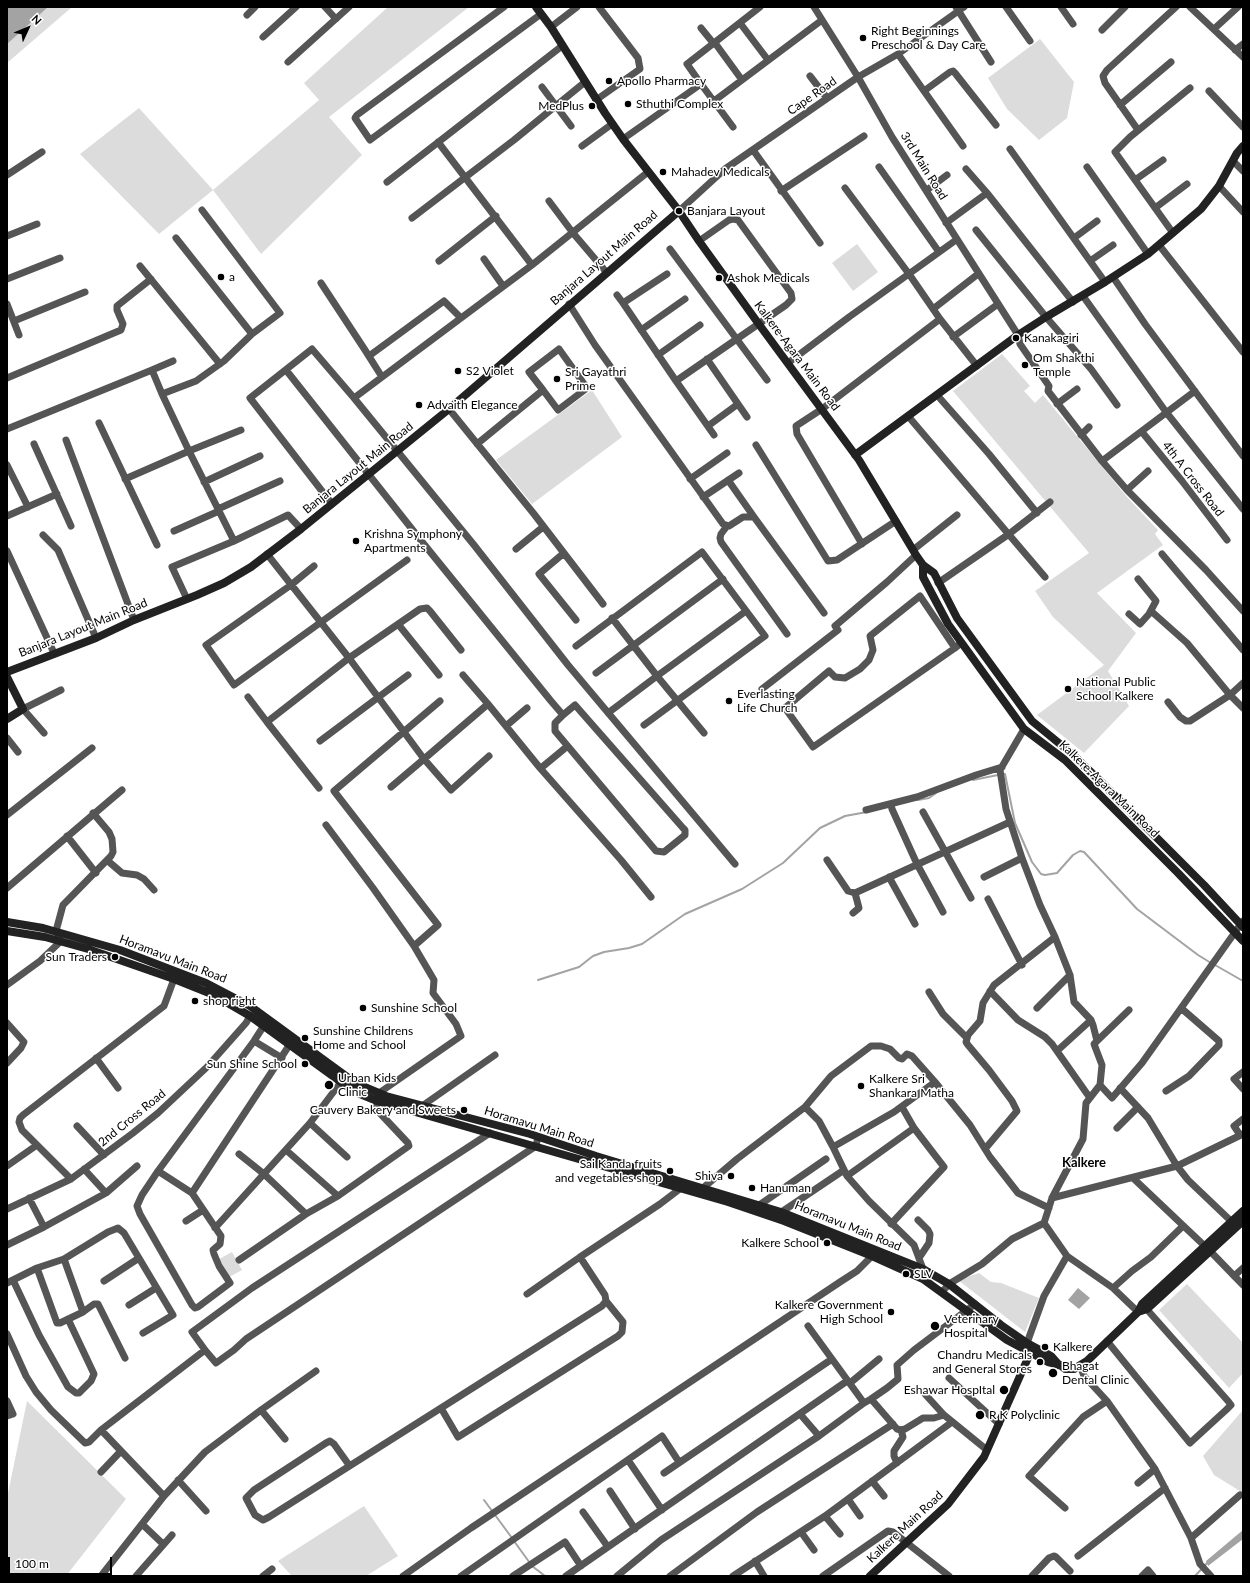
<!DOCTYPE html>
<html>
<head>
<meta charset="utf-8">
<style>
	body { margin:0 }
	#map { position:relative; width:1250px; height:1583px; overflow:hidden; background:#fff; font-family:Lato,sans-serif }
	canvas { display:block }
	.frame { position:absolute; inset:0; border:8px solid #000; pointer-events:none }
	.north { position:absolute; left:8px; top:8px; width:40px; height:40px; -webkit-text-stroke:3px #fff; paint-order:stroke; rotate:46deg; font-size:11px; font-weight:700; line-height:16px; text-align:center; color:#000 }
	.north::after { content:''; display:block; margin:auto; width:14px; height:18px; background:#000; clip-path:polygon(50% 0,100% 100%,50% 72%,0 100%) }
	.scale { position:absolute; left:8px; top:1557px; width:104px; height:18px; box-sizing:border-box; border:2px solid #000; border-top:0; padding-left:5px; font-size:12px; line-height:14px; white-space:nowrap; color:#000; -webkit-text-stroke:3px #fff; paint-order:stroke }
</style>
</head>
<body>
<div id="map">
<canvas width="1250" height="1583"></canvas>
<div class="frame"></div>
<div class="north">N</div>
<div class="scale">100 m</div>
</div>
<script>
const g = document.querySelector('canvas').getContext('2d');
g.lineJoin = 'round';
function paint(path, color) {
  g.fillStyle = color;
  g.fill(path, 'evenodd');
}
function toPath(rows) {
  const path = new Path2D();
  for (const r of rows) {
    path.moveTo(r[0], r[1]);
    for (let i = 2; i < r.length; i += 2) path.lineTo(r[i], r[i + 1]);
  }
  return path;
}
function trace(path, color, width, dash) {
  g.strokeStyle = color;
  g.lineWidth = width;
  g.lineCap = dash ? 'butt' : 'round';
  g.setLineDash(dash || []);
  g.stroke(path);
}
function write(font, color, halo, rows, align = 'center') {
  g.font = font + ' Lato,sans-serif';
  g.lineWidth = 3;
  g.setLineDash([]);
  g.textBaseline = 'middle';
  g.strokeStyle = halo;
  g.fillStyle = color;
  for (const [text, x, y, turn = 0] of rows) {
    g.save();
    g.translate(x, y);
    g.rotate((+turn || 0) * Math.PI / 180);
    g.textAlign = isNaN(turn) ? turn : align;
    if (halo) g.strokeText(text, 0, 0);
    g.fillText(text, 0, 0);
    g.restore();
  }
}
paint(toPath([
	[7,7,72,7,7,63],
	[388,7,469,7,329,117,362,155,261,254,213,190,159,234,80,154,139,108,213,190,319,100,304,83],
	[1040,39,1074,82,1067,118,1039,140,1007,109,988,78],
	[857,244,878,272,853,291,832,263],
	[1002,354,1030,386,1024,391,1035,403,1043,395,1127,497,1158,530,1155,534,1163,545,1097,593,1136,633,1108,671,1129,706,1084,753,1037,715,1104,665,1053,617,1035,591,1089,553,953,391],
	[592,390,622,437,532,504,496,460],
	[232,1252,242,1270,229,1277,219,1259],
	[979,1273,991,1282,1001,1283,1039,1298,1025,1332,958,1280],
	[1187,1284,1243,1343,1243,1373,1229,1388,1159,1310],
	[27,1401,126,1499,66,1576,7,1576,7,1498],
	[1243,1410,1243,1493,1214,1475,1203,1456],
	[364,1506,398,1556,366,1576,292,1576,278,1561]
]), '#dcdcdc');
paint(toPath([
	[7,7,48,7,7,44],
	[1078,1288,1090,1298,1079,1309,1068,1300],
	[1243,1530,1243,1539,1208,1566,1206,1561]
]), '#a3a3a3');
trace(toPath([
	[1003,774,1005,774,1015,823,1032,862,1041,874,1045,875,1057,873,1073,855,1080,851,1084,852,1137,909,1198,955,1211,963],
	[973,780,998,775],
	[918,800,929,798,936,793],
	[1215,965,1243,981],
	[538,980,579,967,593,956,604,952,629,948,642,944,685,914,742,889,783,863,820,828,845,816,867,812],
	[484,1500,512,1538],
	[514,1541,532,1566,545,1576],
	[1195,1576,1208,1562]
]), '#a3a3a3', 2);
trace(toPath([
	[325,7,336,19],
	[504,7,357,115,355,118,370,140,541,14],
	[814,7,858,77,892,137,1018,335,1020,344,1049,386,1048,391,1102,461,1127,490,1206,570,1243,611],
	[956,7,991,62],
	[1006,7,1030,41],
	[1061,7,1073,24],
	[1190,7,1243,57],
	[247,15,255,7],
	[740,23,768,60],
	[551,27,577,7],
	[701,28,714,44],
	[1214,29,1238,7],
	[1102,30,1125,7],
	[263,37,296,7],
	[715,43,742,80],
	[1235,50,1243,44],
	[898,54,924,91,950,72,953,71,955,73,996,125],
	[288,62,349,7],
	[810,76,827,98],
	[701,84,687,64,760,7],
	[542,87,571,126],
	[924,91,963,146],
	[1209,91,1243,127],
	[596,100,640,69,638,58,599,7],
	[714,101,822,20],
	[1120,105,1171,62],
	[1138,130,1105,83,1103,76,1107,70,1176,7],
	[623,139,701,84,733,127],
	[438,142,532,265],
	[582,146,612,124],
	[1010,149,1105,282],
	[753,150,820,243],
	[1233,161,1243,171],
	[879,167,939,252],
	[1087,167,1148,254],
	[966,169,987,193],
	[648,172,532,265,354,398,474,545,568,665,735,864],
	[7,175,42,152],
	[1135,180,1163,160],
	[387,182,562,46],
	[1219,186,1243,212],
	[845,188,909,274,940,319,977,366],
	[927,190,947,175],
	[781,191,864,136],
	[549,201,573,233,607,273],
	[1155,208,1187,184],
	[202,210,280,313,252,334,224,361,196,381,162,394,189,451,241,430],
	[679,211,725,169,858,77,898,54,964,7],
	[412,218,514,140,585,82],
	[946,223,987,193,1073,302],
	[976,230,1046,317,1091,369,1117,405],
	[1173,233,1115,152,1130,137,1190,88],
	[7,236,37,224],
	[176,238,252,334],
	[1074,238,1097,221],
	[1159,245,1243,352],
	[670,249,767,380],
	[484,259,503,286],
	[439,261,496,216],
	[1090,261,1113,245],
	[140,266,220,364],
	[667,274,623,303,676,381,786,305,792,299,791,293,738,220,733,219,729,220,699,241],
	[1113,277,1145,324,1243,456],
	[7,279,60,258],
	[321,283,365,350,382,377],
	[617,295,623,303],
	[1083,296,1166,412,1243,509],
	[7,304,19,335],
	[569,304,595,345,723,524,729,526,743,517,754,517,824,613],
	[933,309,978,274],
	[14,321,85,292],
	[641,330,685,299],
	[953,337,998,304],
	[658,355,700,325],
	[369,356,444,301,461,318],
	[707,359,738,404,708,426],
	[788,363,849,317,956,240],
	[152,370,173,361],
	[286,370,423,543,551,701,563,715,575,705,683,828,685,830,685,835,664,852,656,851,555,731,555,723,563,715],
	[7,378,121,330,123,324,117,310,117,306,151,279],
	[676,381,714,435],
	[937,395,989,454,1037,513],
	[738,404,747,417],
	[1057,404,1077,389],
	[449,409,534,514,603,604],
	[908,416,1045,577],
	[99,423,157,545],
	[7,429,152,370,162,394],
	[1142,432,1182,481,1227,540],
	[1081,435,1089,427],
	[66,440,134,620],
	[34,444,71,526],
	[477,444,543,390,529,372,559,349,587,388,558,410,543,390],
	[756,445,828,561,837,560,896,521],
	[1102,461,1195,391],
	[7,465,28,507],
	[125,479,189,451,234,541],
	[690,479,727,453],
	[728,480,754,517],
	[204,482,260,456],
	[1127,490,1148,471],
	[703,497,739,473],
	[332,504,250,398,312,349,354,398],
	[218,509,280,481],
	[7,516,57,494],
	[727,526,721,534,720,538,721,542,787,634],
	[174,531,219,511],
	[43,535,58,550,96,638],
	[862,544,797,434,796,426,822,409,940,319],
	[516,549,543,527],
	[913,550,957,515],
	[7,551,54,653],
	[564,553,539,574,576,620],
	[267,554,349,658,424,759,488,704,540,768,621,860,651,897],
	[1162,554,1243,650],
	[314,566,291,585,206,645,234,685,407,560],
	[938,583,1009,534,1050,502],
	[187,599,172,567,234,541,288,515,301,529],
	[1151,611,1187,643,1230,695,1243,708],
	[1129,614,1140,624,1149,614,1156,601,1138,579],
	[398,624,439,675],
	[576,646,702,552,765,636,644,725],
	[955,648,920,596,870,636,873,650,869,660,860,669,845,678,835,677,829,671,785,708,813,747,955,648,961,643],
	[596,673,723,579],
	[463,675,488,704],
	[762,689,838,630,835,626,887,582,916,555],
	[248,697,267,722],
	[1168,702,1180,717,1186,721,1190,721,1230,695,1243,683],
	[608,713,657,676,612,618],
	[506,726,527,708],
	[1024,729,1000,770,1006,809,1022,858,1040,905,1055,937,1070,975,1074,1002,1091,1020,1093,1025,1097,1041,1094,1044,1102,1065,1100,1085,1086,1103,1083,1139,1052,1198,1044,1223,1067,1256,1044,1296,1027,1343],
	[44,733,23,709,61,690],
	[704,733,657,676,746,611],
	[7,738,18,752],
	[320,741,408,675],
	[541,768,564,749],
	[391,787,424,759,451,790,489,756],
	[319,788,267,722,349,658,420,609,427,608,430,611,461,650],
	[891,804,892,809,917,864,943,912],
	[866,810,917,797,976,775,1002,767],
	[923,812,971,898],
	[7,815,92,748],
	[326,825,373,888,414,946,438,925,334,791,440,701],
	[67,836,96,873],
	[827,860,848,891,855,893],
	[108,861,122,873,137,875,144,879,154,890],
	[889,877,915,924],
	[984,877,1022,858],
	[7,888,122,790],
	[855,893,1010,822],
	[988,899,1022,965],
	[853,913,859,908,855,893],
	[7,985,40,961,61,941,56,931,63,905,111,856,113,852,112,839,109,832,93,813],
	[990,991,1018,1020,1045,1037,1052,1044,1090,1098],
	[929,992,943,1014,967,1038],
	[1037,1008,1070,975],
	[7,1023,24,1042,21,1048,7,1063],
	[254,1041,282,1058],
	[1097,1041,1129,1010],
	[1057,1051,1091,1020],
	[96,1058,118,1088],
	[1243,1072,1234,1079,1243,1089],
	[1100,1085,1112,1098,1142,1063,1243,921],
	[1120,1088,1148,1118,1177,1166,1188,1180,1232,1222],
	[1166,1091,1189,1076,1219,1045,1219,1041,1181,1008],
	[422,1106,495,1055],
	[805,1107,831,1076,871,1046,881,1046,890,1049,899,1058,902,1059,907,1054,912,1056,935,1082],
	[310,1123,347,1157],
	[77,1126,104,1155],
	[1117,1128,1138,1107],
	[490,1133,252,1288,192,1332,205,1350,216,1363,234,1350,246,1339,536,1146,538,1137],
	[1240,1135,1234,1126,1243,1119],
	[985,1149,1017,1111,1012,1101,989,1070,968,1045,966,1042,968,1035,980,1021,983,1003,994,985,1055,937],
	[286,1150,338,1196],
	[239,1154,264,1174,306,1214],
	[7,1166,37,1145],
	[84,1169,106,1193],
	[158,1171,192,1193,221,1236,220,1244,213,1250,214,1254,219,1266,230,1283,198,1307,195,1308,192,1305,140,1214,137,1206,142,1195,158,1171,254,1041,263,1027],
	[847,1176,914,1128],
	[1133,1178,1210,1251,1243,1285],
	[71,1179,22,1130,19,1122,20,1118,23,1115,164,1006,174,979,174,974],
	[703,1188,737,1159,805,1107,819,1121,833,1147],
	[192,1193,292,1041],
	[1052,1198,1177,1166,1243,1134],
	[755,1208,826,1159],
	[7,1209,71,1179,133,1133,158,1113,207,1067,246,1023,250,1016],
	[777,1215,844,1170],
	[918,1220,928,1230,930,1234,929,1243,919,1258],
	[186,1221,203,1210],
	[891,1224,944,1167,914,1128,902,1107],
	[44,1227,106,1193,137,1166],
	[215,1228,310,1123,341,1082],
	[7,1245,44,1227,29,1198],
	[1067,1256,1113,1288,1138,1312],
	[64,1259,83,1312,94,1304,98,1304,125,1358],
	[239,1260,306,1214,338,1196,409,1146,408,1143,376,1109,379,1093,461,1036,456,1024,433,993,434,980,414,946],
	[37,1268,57,1323,60,1323,83,1312],
	[1234,1276,1243,1268],
	[923,1279,923,1269,914,1245,869,1201,847,1176,833,1147,894,1112,935,1082,970,1125,990,1157,1018,1193,1049,1208],
	[13,1280,39,1335,68,1387,76,1393,79,1393,91,1381,94,1374,68,1319],
	[104,1281,139,1258],
	[7,1283,37,1268,64,1259,108,1232,118,1228,124,1233,173,1315,143,1333],
	[1113,1288,1132,1271,1151,1257,1183,1226],
	[942,1292,949,1284,982,1264,1012,1239,1044,1223],
	[527,1294,580,1257],
	[129,1305,156,1288],
	[808,1326,864,1403],
	[7,1334,26,1376,36,1392,51,1410,85,1443,89,1442,101,1430],
	[1107,1341,1190,1443,1226,1410,1231,1405,1228,1401,1143,1305],
	[1080,1365,1084,1376,1107,1401,1155,1469,1191,1538,1200,1564,1211,1576],
	[949,1378,999,1424],
	[850,1383,879,1359],
	[924,1393,944,1415],
	[871,1399,897,1429,901,1430,905,1429,923,1418,934,1418,944,1415,987,1450],
	[7,1401,13,1414,7,1416],
	[441,1408,458,1437,618,1336,622,1332,623,1322,606,1301],
	[261,1410,285,1439],
	[800,1414,819,1436],
	[628,1460,662,1510],
	[897,1463,894,1456,894,1451,903,1437,901,1430],
	[349,1465,334,1444,330,1441,326,1443,254,1490,246,1498,255,1515,263,1520,269,1517,602,1306,606,1301,605,1295,580,1257,660,1204,681,1188,682,1185],
	[101,1472,121,1451],
	[664,1473,832,1359],
	[178,1480,206,1511],
	[872,1481,884,1496],
	[1138,1483,1155,1469],
	[610,1491,635,1529],
	[164,1496,101,1430,205,1350],
	[848,1499,860,1516],
	[1065,1508,1029,1476,1083,1417,1107,1401],
	[583,1512,608,1547],
	[825,1516,840,1534],
	[142,1524,163,1544],
	[801,1532,814,1550],
	[1191,1538,1240,1495],
	[1078,1556,1165,1488],
	[755,1561,764,1576],
	[101,1576,164,1496,205,1452,261,1410,316,1371],
	[136,1576,172,1535],
	[263,1576,272,1569],
	[403,1576,471,1528,840,1282,857,1271,872,1256],
	[461,1576,662,1436,679,1462],
	[513,1576,565,1542,581,1566],
	[566,1576,847,1381],
	[617,1576,661,1540,819,1436,864,1403,871,1399,887,1388,898,1379,897,1365,914,1350,975,1304],
	[670,1576,757,1512,893,1424],
	[733,1576,825,1516,952,1422],
	[823,1576,888,1531,893,1532,949,1576],
	[1032,1576,1049,1558,1054,1556,1056,1557,1070,1571],
	[1142,1576,1148,1570,1153,1576]
]), '#555', 7);
trace(toPath([
	[536,7,551,27,605,113,623,139,679,211,699,241,758,323,859,460,916,555,923,565,934,573,957,618,1032,721,1071,753,1097,778,1204,885,1243,927],
	[855,455,1018,335,1046,317,1105,282,1148,254,1201,209,1219,186,1237,153,1243,146],
	[923,565,923,577,948,624,1024,729,1065,760,1178,873,1243,941],
	[7,672,96,638,134,620,197,595,224,583,251,567,301,529,449,409,679,211],
	[7,677,23,709,7,719],
	[7,922,43,928,120,950,206,983,250,1006,350,1079,367,1088,386,1096,530,1134,596,1156,781,1212,923,1269,949,1284,1001,1325,1027,1343,1051,1356,1059,1365],
	[7,931,45,937,88,949,174,979,214,995,250,1016,341,1082,360,1094,377,1101,728,1202,784,1221,872,1256,923,1279,1007,1340,1048,1362,1060,1365,1065,1369,1074,1369,1087,1361,1138,1312,1142,1304,1243,1211],
	[1138,1312,1147,1309,1243,1221],
	[870,1576,948,1504,984,1457,1032,1349]
]), '#222', 8);
for (const [x, y, r, color] of [
	[863,38,4,"#000"],
	[609,81,4,"#000"],
	[628,104,4,"#000"],
	[592,106,4,"#000"],
	[663,172,4,"#000"],
	[679,211,4,"#000"],
	[221,277,4,"#000"],
	[719,278,4,"#000"],
	[1016,338,4,"#000"],
	[1025,365,4,"#000"],
	[458,371,4,"#000"],
	[557,379,4,"#000"],
	[419,405,4,"#000"],
	[356,541,4,"#000"],
	[1068,689,4,"#000"],
	[729,701,4,"#000"],
	[115,957,4,"#000"],
	[195,1001,4,"#000"],
	[363,1008,4,"#000"],
	[305,1038,4,"#000"],
	[305,1064,4,"#000"],
	[329,1085,5,"#000"],
	[861,1086,4,"#000"],
	[464,1110,4,"#000"],
	[670,1171,4,"#000"],
	[731,1176,4,"#000"],
	[752,1188,4,"#000"],
	[827,1243,4,"#000"],
	[906,1274,4,"#000"],
	[891,1312,4,"#000"],
	[935,1326,5,"#000"],
	[1045,1347,4,"#000"],
	[1040,1362,4,"#000"],
	[1053,1373,5,"#000"],
	[1004,1390,5,"#000"],
	[980,1415,5,"#000"]
]) {
  const dot = new Path2D();
  dot.arc(x, y, r, 0, 2 * Math.PI);
  g.fillStyle = color;
  g.fill(dot);
  trace(dot, '#fff', 1.5);
}
write('12px', '#000', '#fff', [
	["Right Beginnings",871,31],
	["Preschool & Day Care",871,45],
	["Apollo Pharmacy",617,81],
	["Sthuthi Complex",636,104],
	["MedPlus",584,106,"right"],
	["Mahadev Medicals",671,172],
	["Banjara Layout",687,211],
	["a",229,277],
	["Ashok Medicals",727,278],
	["Kanakagiri",1024,338],
	["Om Shakthi",1033,358],
	["Temple",1033,372],
	["S2 Violet",466,371],
	["Sri Gayathri",565,372],
	["Prime",565,386],
	["Advaith Elegance",427,405],
	["Krishna Symphony",364,534],
	["Apartments",364,548],
	["National Public",1076,682],
	["School Kalkere",1076,696],
	["Everlasting",737,694],
	["Life Church",737,708],
	["Sun Traders",107,957,"right"],
	["shop right",203,1001],
	["Sunshine School",371,1008],
	["Sunshine Childrens",313,1031],
	["Home and School",313,1045],
	["Sun Shine School",297,1064,"right"],
	["Urban Kids",338,1078],
	["Clinic",338,1092],
	["Kalkere Sri",869,1079],
	["Shankara Matha",869,1093],
	["Cauvery Bakery and Sweets",456,1110,"right"],
	["Sai Kanda fruits",662,1164,"right"],
	["and vegetables shop",662,1178,"right"],
	["Shiva",723,1176,"right"],
	["Hanuman",760,1188],
	["Kalkere School",819,1243,"right"],
	["SLV",914,1274],
	["Kalkere Government",883,1305,"right"],
	["High School",883,1319,"right"],
	["Veterinary",944,1319],
	["Hospital",944,1333],
	["Kalkere",1053,1347],
	["Chandru Medicals",1032,1355,"right"],
	["and General Stores",1032,1369,"right"],
	["Bhagat",1062,1366],
	["Dental Clinic",1062,1380],
	["Eshawar HospItal",995,1390,"right"],
	["R K Polyclinic",989,1415]
], 'left');
write('12px', '#000', '#fff', [
	["Cape Road",812,96,-35],
	["3rd Main Road",924,166,58],
	["Banjara Layout Main Road",604,258,-41],
	["Kalkere-Agara Main Road",797,356,53],
	["Banjara Layout Main Road",358,468,-39],
	["4th A Cross Road",1193,479,52],
	["Banjara Layout Main Road",83,628,-22],
	["Kalkere-Agara Main Road",1109,789,44],
	["Horamavu Main Road",173,959,21],
	["2nd Cross Road",132,1118,-39],
	["Horamavu Main Road",539,1127,17],
	["Horamavu Main Road",848,1226,22],
	["Kalkere Main Road",905,1527,-43]
]);
write('bold 13px', '#000', '#fff', [
	["Kalkere",1084,1163]
]);
</script>
</body>
</html>
